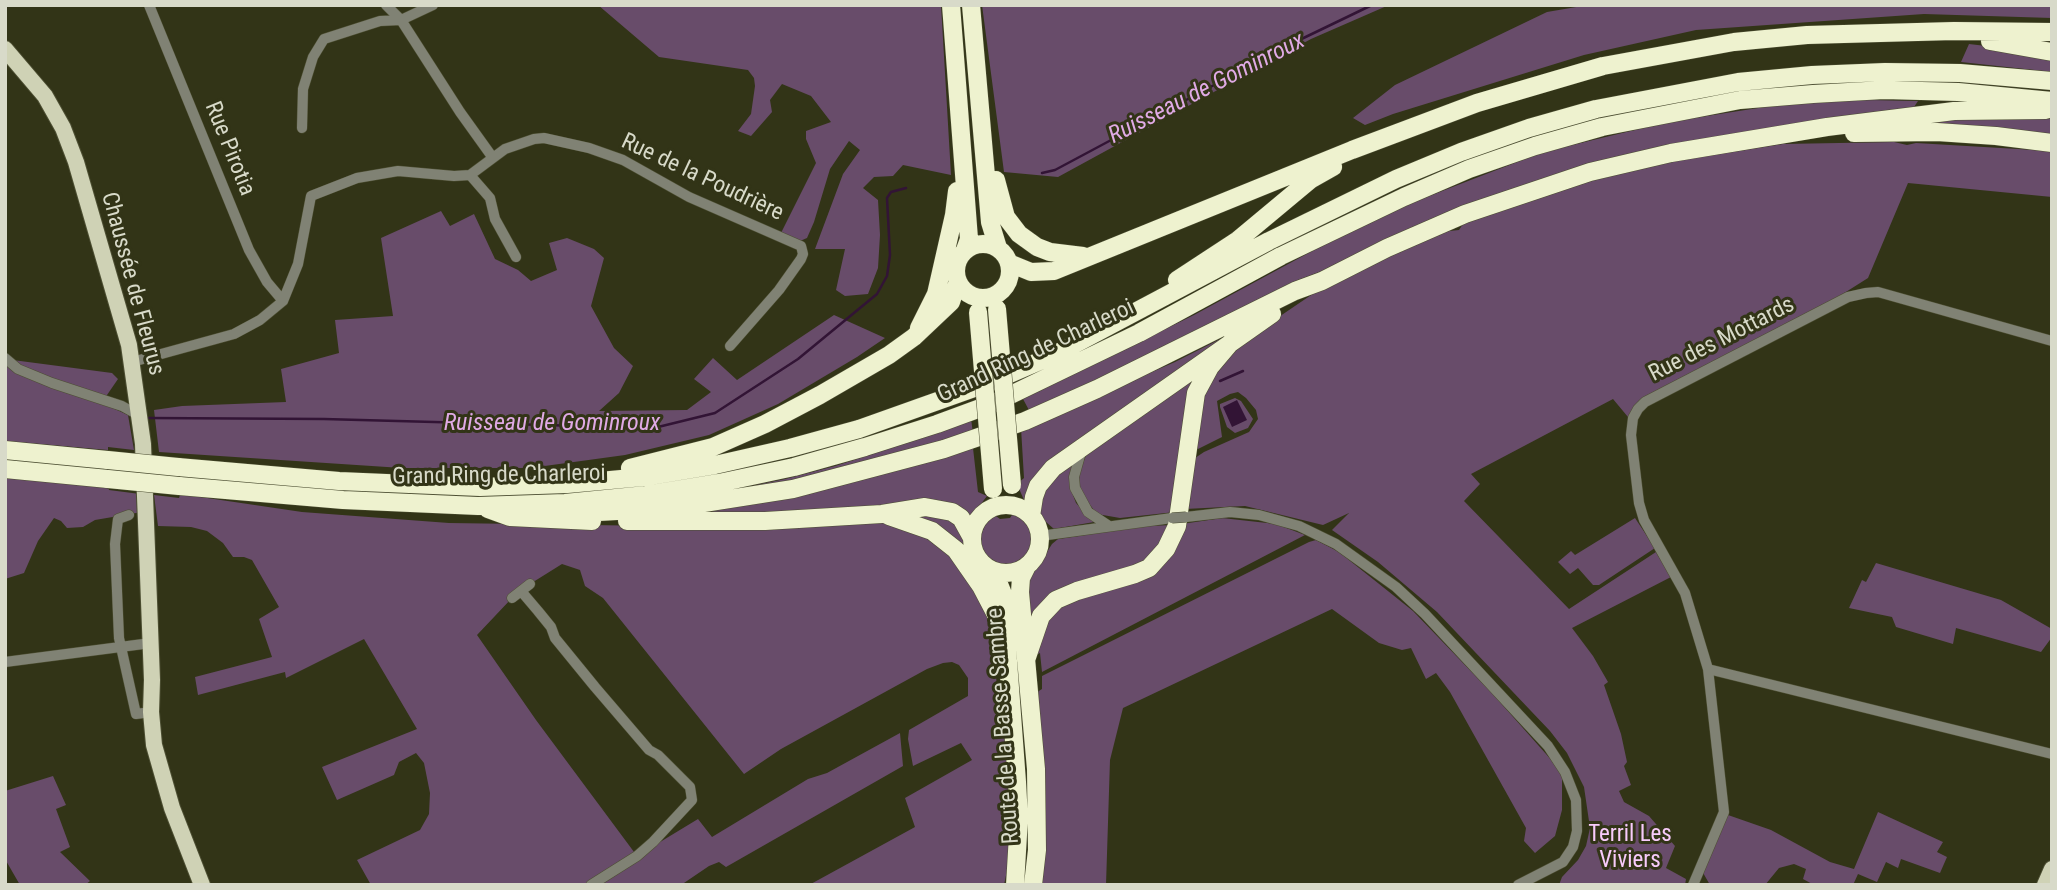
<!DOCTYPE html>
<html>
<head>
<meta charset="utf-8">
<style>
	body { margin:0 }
	#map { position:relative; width:2057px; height:890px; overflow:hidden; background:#323417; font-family:"Roboto Condensed",sans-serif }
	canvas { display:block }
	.frame { position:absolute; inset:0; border:7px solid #d8dac9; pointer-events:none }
</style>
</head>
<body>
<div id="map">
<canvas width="2057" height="890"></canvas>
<div class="frame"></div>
</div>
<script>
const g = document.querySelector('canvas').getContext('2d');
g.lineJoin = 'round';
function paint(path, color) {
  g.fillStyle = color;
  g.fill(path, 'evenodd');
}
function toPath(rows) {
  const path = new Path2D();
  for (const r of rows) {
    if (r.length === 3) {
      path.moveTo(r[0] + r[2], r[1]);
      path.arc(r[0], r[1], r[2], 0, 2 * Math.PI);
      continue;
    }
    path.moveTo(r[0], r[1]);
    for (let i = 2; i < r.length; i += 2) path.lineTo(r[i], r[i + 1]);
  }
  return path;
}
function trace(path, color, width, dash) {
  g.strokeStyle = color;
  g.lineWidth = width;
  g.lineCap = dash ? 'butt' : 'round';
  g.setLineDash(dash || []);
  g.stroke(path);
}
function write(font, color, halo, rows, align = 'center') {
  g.font = font + ' "Roboto Condensed",sans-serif';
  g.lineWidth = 6;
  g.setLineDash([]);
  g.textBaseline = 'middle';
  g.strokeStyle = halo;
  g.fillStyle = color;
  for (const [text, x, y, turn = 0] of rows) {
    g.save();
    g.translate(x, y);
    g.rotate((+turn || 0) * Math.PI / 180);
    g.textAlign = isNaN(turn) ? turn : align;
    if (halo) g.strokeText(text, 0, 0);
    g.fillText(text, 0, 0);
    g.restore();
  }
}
paint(toPath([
	[598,5,941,5,951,175,903,165,893,176,874,177,863,188,878,200,880,235,878,268,868,294,845,296,836,290,845,249,815,249,843,174,860,150,849,141,830,169,814,222,807,238,800,241,781,233,816,163,806,139,806,131,831,122,811,96,782,84,770,100,772,112,751,136,738,131,751,114,755,86,754,78,748,70,659,57],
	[982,5,1389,5,1311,39,1058,177,1004,172],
	[1588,5,2052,5,2052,18,1924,14,1696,30,1584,55,1393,114,1365,125,1353,118,1395,85,1547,12],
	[1969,44,2012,49,2052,56,2052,72,1961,62],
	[1816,99,1918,101,1912,110,1621,157,1293,282,1129,367,1030,412,1023,399,1194,315,1375,217,1543,152,1668,122],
	[2029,115,2052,118,2052,140,1926,128,1931,121],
	[1894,142,1907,145,1916,143,2052,151,2052,197,1908,183,1868,278,1751,352,1645,405,1628,417,1613,399,1471,474,1480,484,1464,501,1569,609,1656,552,1671,577,1572,628,1593,656,1608,682,1604,685,1621,734,1627,762,1624,766,1631,785,1619,791,1624,802,1649,816,1675,846,1666,868,1686,879,1685,885,1559,885,1562,877,1578,860,1586,846,1590,828,1584,787,1567,753,1550,731,1437,612,1378,562,1332,530,1349,513,1323,525,1245,506,1185,509,1195,458,1204,452,1249,432,1258,419,1256,410,1246,398,1238,392,1230,394,1217,401,1222,437,1198,449,1195,448,1205,385,1236,346,1320,289,1383,255,1449,231,1459,230,1463,224,1627,169,1783,144],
	[441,211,450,226,474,214,495,259,518,270,531,281,557,270,549,243,567,238,594,249,604,258,591,306,614,348,633,366,619,393,599,411,687,410,711,392,694,379,713,358,737,380,834,315,885,338,857,357,778,404,709,435,625,455,530,468,402,468,159,452,154,410,182,406,286,402,281,369,339,353,335,320,393,316,381,238],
	[1230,334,1026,501,1024,500,1017,484,1024,478,1021,428,1175,362],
	[5,359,112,373,118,379,107,395,104,404,128,415,134,450,108,447,108,450,5,441],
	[1200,371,1175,512,1120,518,1097,514,1080,492,1078,475,1087,453],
	[1235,398,1241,401,1253,419,1248,428,1235,433,1227,427,1220,407,1220,404],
	[971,418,973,434,757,491,712,494,785,479,835,466,938,433],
	[973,448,978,492,987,496,974,513,968,524,958,512,862,511,661,516],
	[1078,453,1072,485,1073,495,1076,503,1094,522,1054,529,1038,515,1037,494],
	[5,476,108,487,109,490,140,494,142,512,95,520,83,527,67,528,61,521,54,518,38,541,24,573,5,579],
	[154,495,179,498,180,495,187,495,302,512,449,523,729,527,892,520,943,544,987,611,993,629,999,673,996,676,999,712,1004,710,1012,801,1009,861,1004,885,809,885,915,827,905,798,972,760,961,743,913,766,908,739,909,730,968,696,968,678,959,665,952,662,943,663,927,669,781,749,744,774,603,598,585,586,580,570,562,564,530,584,512,598,477,635,536,720,637,856,698,819,712,837,808,779,827,773,900,733,903,766,726,867,719,862,709,866,681,885,371,885,357,860,420,830,429,814,430,793,424,763,416,753,399,762,394,775,337,800,322,767,417,729,364,639,286,678,285,672,198,695,195,677,272,657,259,619,279,607,252,560,244,557,233,557,223,543,207,531,191,527,158,526],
	[901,512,933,513,956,522,965,535,965,546,973,570],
	[1012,515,1021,516,1028,524,1032,533,1031,549,1023,560,1007,566,1000,565,992,562,984,554,980,538,987,520,996,516,1000,519,1010,518],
	[1222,518,1276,524,1305,535,1042,672,1040,653,1034,656,1047,618,1062,603,1126,581,1182,524],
	[1635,518,1655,548,1599,585,1593,585,1578,568,1570,574,1558,562,1571,551,1575,555],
	[1173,525,1156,558,1084,585,1028,624,1029,575,1037,568,1052,544,1058,539,1146,526],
	[1316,540,1339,552,1413,611,1491,692,1562,772,1562,810,1555,836,1535,853,1524,841,1526,828,1450,692,1436,673,1426,679,1411,648,1402,650,1379,643,1332,609,1123,708,1110,760,1106,885,1037,885,1034,694,1042,689,1042,676,1309,542],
	[1876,563,2001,600,2052,629,2052,637,2041,652,1956,628,1953,644,1896,627,1892,617,1849,608,1862,580,1866,582],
	[53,776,66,805,56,809,70,847,60,852,90,881,85,885,20,885,5,859,5,791],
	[1878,812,1943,842,1937,852,1947,857,1940,873,1901,859,1898,868,1886,862,1877,882,1858,874,1853,885,1814,885,1803,879,1806,869,1794,864,1779,868,1765,885,1710,885,1702,871,1728,815,1771,830,1830,862,1854,869]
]), '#684c6a');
paint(toPath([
	[1237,400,1247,420,1232,427,1223,407]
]), '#321435');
trace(toPath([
	[1042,173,1055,170,1289,45,1372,5],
	[1220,381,1243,371],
	[148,418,324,419,654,428,715,413,798,359,877,294,887,276,890,255,887,198,891,192,906,188]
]), '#321435', 2.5);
const street = toPath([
	[149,5,249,250,267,282,283,301],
	[386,5,401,20,460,112,493,158],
	[302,128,303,89,313,57,324,39,380,21,401,20,433,5],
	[470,175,505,149,534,139,544,138,589,148,623,160,689,197,801,246,803,254,801,259,779,290,730,346],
	[470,175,490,198,495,219,516,257],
	[5,358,18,369,52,383,122,406,140,416],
	[132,362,234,334,260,320,283,301,298,264,311,196,357,178,398,171,454,176,470,175],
	[1081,452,1074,477,1075,488,1088,512,1109,526],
	[129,515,118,519,115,544,119,638,136,714,151,712],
	[1186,517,1230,512,1259,515,1299,526,1336,544,1396,587,1425,614,1548,746,1565,772,1576,800,1577,831,1573,847,1563,862,1518,885],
	[1040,536,1172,518],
	[521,591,538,611,551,627,555,638,595,687,649,750,658,755,690,787,692,800,653,842,637,856,591,885],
	[512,598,530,584],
	[5,662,151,643],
	[1708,669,2052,754],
	[1693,885,1724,812,1708,669,1685,593,1644,520,1639,503,1631,435,1633,418,1638,409,1645,402,1848,297,1866,293,1878,292,2052,341]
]);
const primary = toPath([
	[5,49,45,96,63,128,76,162,129,345,143,444,152,680,151,712,154,745,172,808,202,885],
	[2045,885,2052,869]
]);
const highway = toPath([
	[951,5,969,239,965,250],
	[971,5,990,222,998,248],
	[1990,41,2052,52],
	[1854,133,1937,132,1996,136,2052,143],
	[996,180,1006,217,1019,234,1037,247,1050,252,1083,256],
	[983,271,27],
	[1009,263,1031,272,1054,271,1352,150,1477,103,1603,66,1734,42,1807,35,1954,31,2052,32],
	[1177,280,1238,240,1310,180,1333,167],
	[919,328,936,294,954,215,957,191],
	[5,450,108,460],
	[178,467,339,481,480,487,567,484,643,477,715,465,790,448,859,429,991,382,1056,354,1269,241,1396,179,1461,152,1529,128,1596,109,1738,82,1812,75,1885,72,1960,73,2052,81],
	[630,468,713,447,765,424,820,395,889,355,914,337,951,302,958,281],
	[5,469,108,479],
	[179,486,343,500,478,506,565,503,646,495,719,483,794,467,865,447,937,424,994,403,1139,333,1281,256,1404,197,1469,169,1535,146,1602,127,1740,100,1813,94,1884,90,1958,92,2052,101],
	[1006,539,34],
	[488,509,510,517,592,521],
	[580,513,672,508,793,489,944,449,1025,421,1097,389,1295,291,1322,281,1387,248,1465,214,1590,172,1671,153,1827,127,1954,111,2046,110],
	[889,516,932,531,956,550,981,586,1003,628],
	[1031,516,1034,497,1038,486,1053,468,1272,314],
	[627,521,765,521,882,514,925,507,952,512,961,518,972,538],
	[1027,566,1021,578,1020,592,1036,769,1037,850,1033,885],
	[989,569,997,579,1003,594,1017,782,1019,818,1015,885],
	[1026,660,1041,616,1056,600,1077,591,1135,574,1149,568,1166,549,1177,526,1196,393,1210,367,1232,341]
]);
trace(street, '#4d4f33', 11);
trace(primary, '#4d4f33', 18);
trace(highway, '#4d4f33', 19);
trace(street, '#808274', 10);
trace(primary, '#cfd2b5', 16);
trace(highway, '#eef2cf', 18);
const streetBridge = toPath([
	[1172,518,1186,517]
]);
const highwayBridge = toPath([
	[997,309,1012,485],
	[978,312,993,489],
	[108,460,178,467],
	[108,479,179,486]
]);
trace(streetBridge, '#4d4f33', 11, []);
trace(highwayBridge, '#4d4f33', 19, []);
trace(streetBridge, '#808274', 10);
trace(highwayBridge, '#eef2cf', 18);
write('23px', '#d8dac9', '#323417', [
	["Rue Pirotia",229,149,68],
	["Rue de la Poudrière",702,178,25],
	["Chaussée de Fleurus",132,284,75],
	["Rue des Mottards",1722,340,-27],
	["Grand Ring de Charleroi",1036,352,-25],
	["Grand Ring de Charleroi",499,476,-1],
	["Route de la Basse Sambre",1004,726,-94]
]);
write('23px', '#f8cbfb', '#323417', [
	["Terril Les",1630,835],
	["Viviers",1630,861]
]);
write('italic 24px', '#e0aae5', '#323417', [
	["Ruisseau de Gominroux",1207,89,-27],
	["Ruisseau de Gominroux",552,424]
]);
</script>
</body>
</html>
